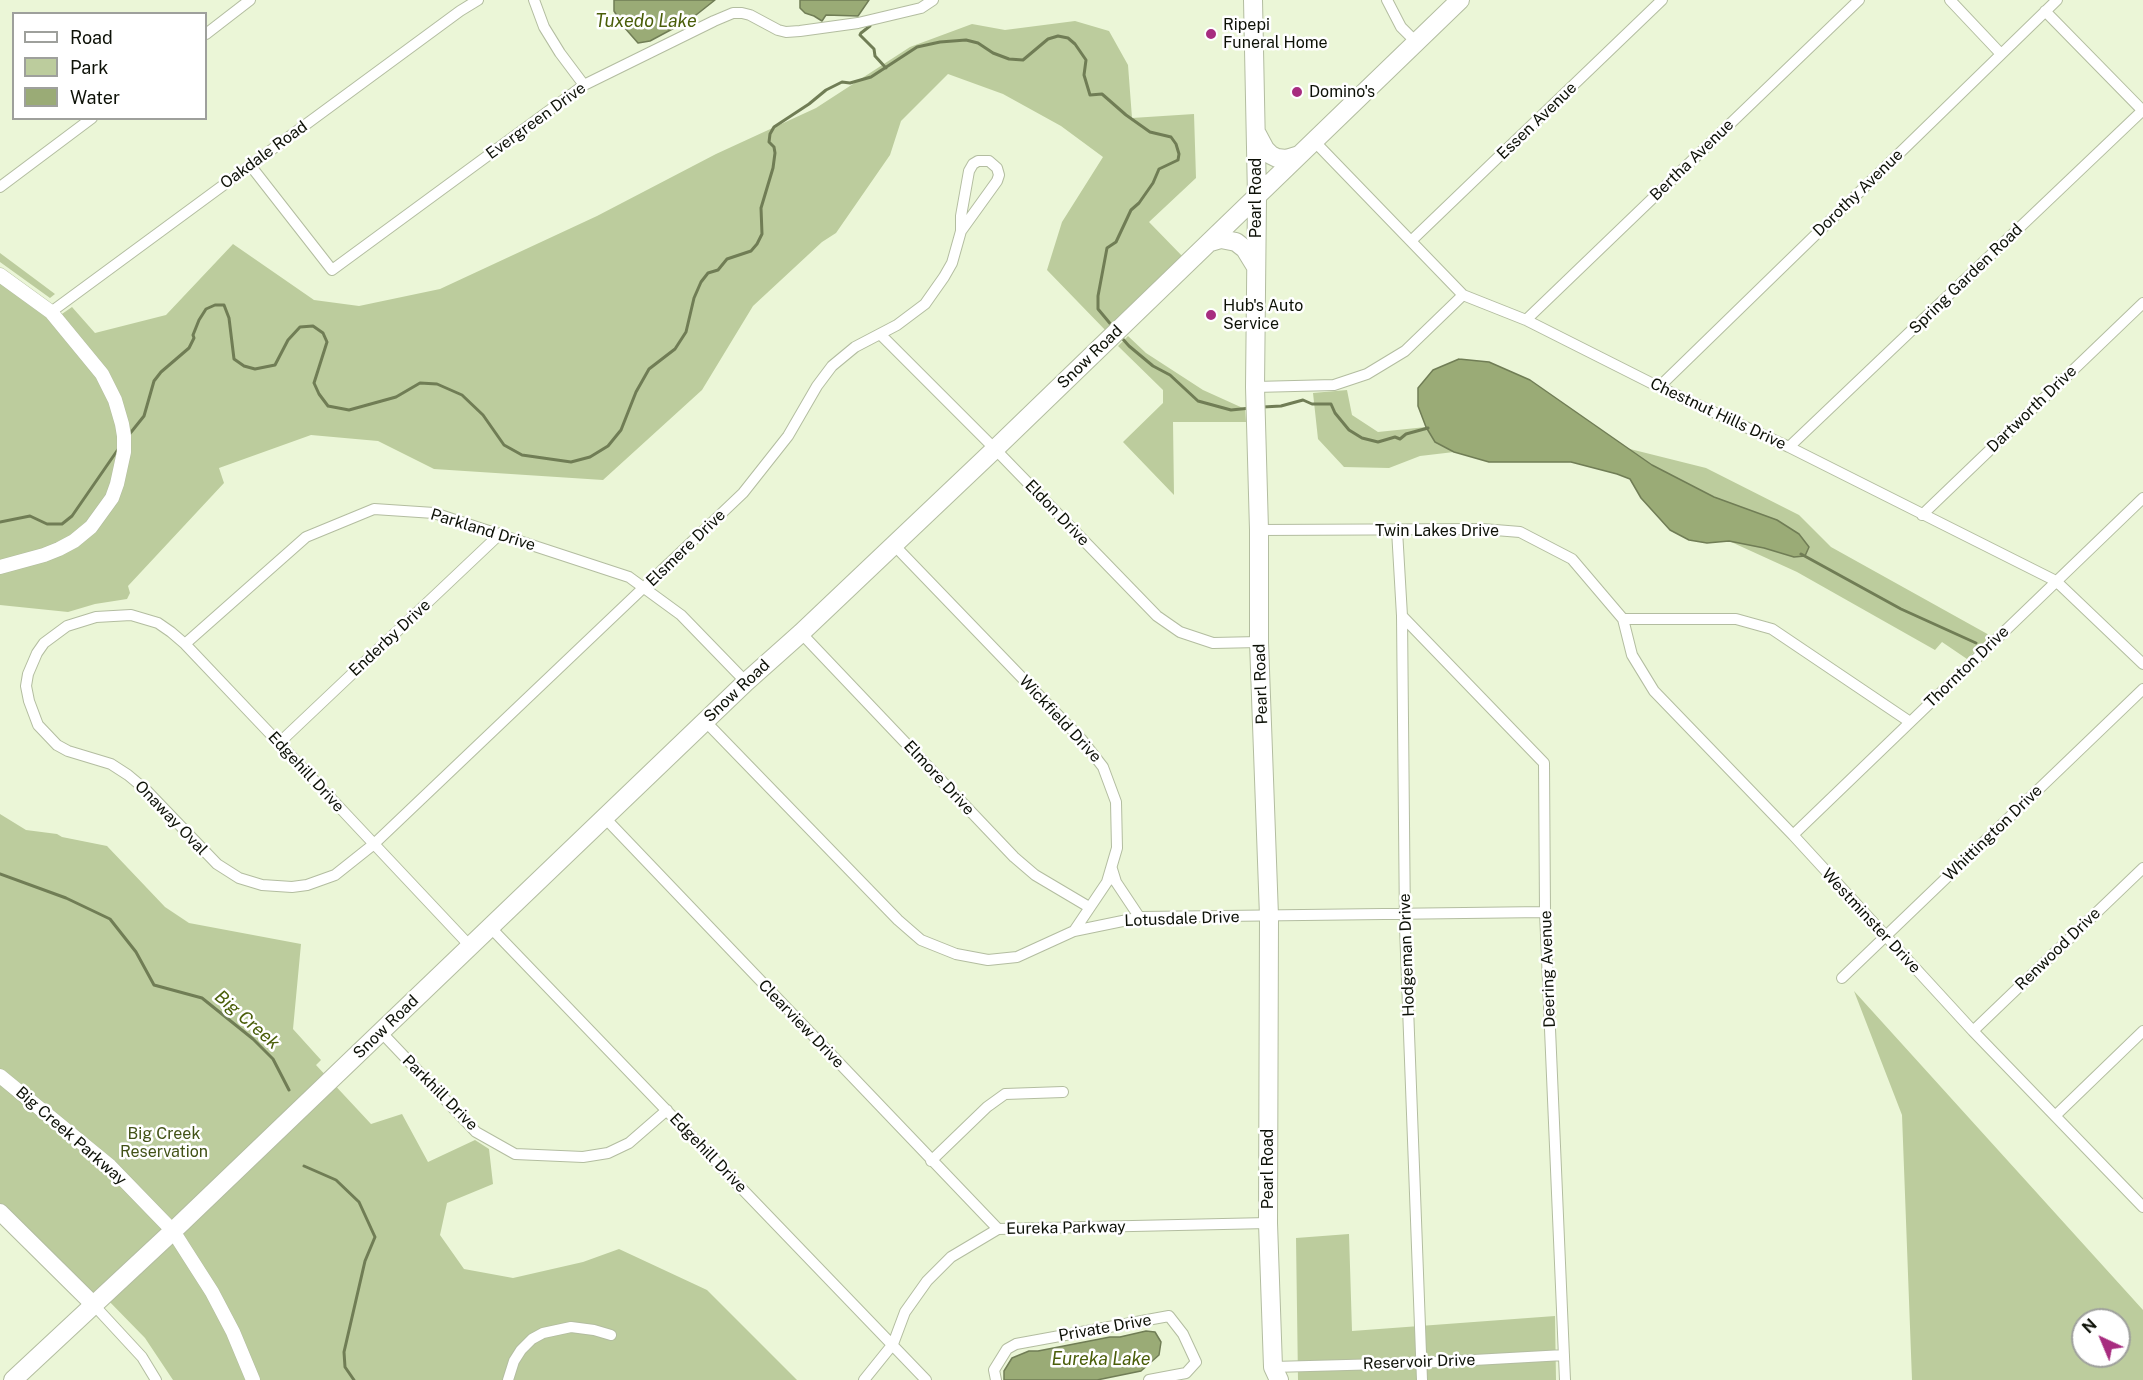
<!DOCTYPE html>
<html>
<head>
<meta charset="utf-8">
<style>
	body { margin:0 }
	#map { position:relative; width:2143px; height:1380px; overflow:hidden; background:#ebf6d7; font-family:"Public Sans",sans-serif }
	canvas { display:block }
	.legend { position:absolute; left:12px; top:12px; width:195px; height:108px; box-sizing:border-box; background:#fff; border:2px solid #9ea09c; margin:0; padding:8px 10px; list-style:none; font-size:18px; color:#0d1107 }
	.legend li { display:flex; align-items:center; gap:12px; height:30px }
	.legend b { width:30px; border:2px solid #9ea09c }
	.north { position:absolute; left:2071px; top:1308px; width:60px; height:60px; box-sizing:border-box; background:#fff; border:2px solid #9ea09c; border-radius:50%; rotate:316deg; font-size:16px; font-weight:700; line-height:24px; text-align:center; color:#0d1107 }
	.north::after { content:''; display:block; margin:auto; width:21px; height:27px; background:#a72c7f; clip-path:polygon(50% 0,100% 100%,50% 72%,0 100%) }
</style>
</head>
<body>
<div id="map">
<canvas width="2143" height="1380"></canvas>
<ul class="legend">
<li><b style="height:8px;background:#fff"></b>Road</li>
<li><b style="height:16px;background:#bccc9d"></b>Park</li>
<li><b style="height:16px;background:#9aab76"></b>Water</li>
</ul>
<div class="north">N</div>
</div>
<script>
const g = document.querySelector('canvas').getContext('2d');
g.lineJoin = 'round';
function paint(path, color) {
  g.fillStyle = color;
  g.fill(path, 'evenodd');
}
function toPath(rows) {
  const path = new Path2D();
  for (const r of rows) {
    path.moveTo(r[0], r[1]);
    for (let i = 2; i < r.length; i += 2) path.lineTo(r[i], r[i + 1]);
  }
  return path;
}
function trace(path, color, width, dash) {
  g.strokeStyle = color;
  g.lineWidth = width;
  g.lineCap = dash ? 'butt' : 'round';
  g.setLineDash(dash || []);
  g.stroke(path);
}
function write(font, color, halo, rows, align = 'center') {
  g.font = font + ' "Public Sans",sans-serif';
  g.lineWidth = 5;
  g.setLineDash([]);
  g.textBaseline = 'middle';
  g.strokeStyle = halo;
  g.fillStyle = color;
  for (const [text, x, y, turn = 0] of rows) {
    g.save();
    g.translate(x, y);
    g.rotate((+turn || 0) * Math.PI / 180);
    g.textAlign = isNaN(turn) ? turn : align;
    if (halo) g.strokeText(text, 0, 0);
    g.fillText(text, 0, 0);
    g.restore();
  }
}
paint(toPath([
	[1075,21,1109,31,1128,65,1132,118,1194,114,1196,178,1149,222,1185,259,1108,333,1047,270,1062,222,1103,157,1061,126,1003,94,948,74,901,121,890,155,836,233,822,242,753,306,702,390,603,480,434,469,378,441,311,435,219,468,224,483,128,586,130,593,127,599,95,604,68,612,0,605,0,273,59,316,72,307,95,333,166,315,233,244,314,300,359,306,440,289,597,216,716,154,816,108,910,47,972,24,1005,30],
	[0,253,43,285,55,294,50,298,0,262],
	[1128,336,1146,353,1203,390,1245,409,1246,422,1173,422,1174,495,1123,442,1163,403,1163,390,1118,346],
	[1347,390,1352,415,1378,432,1426,427,1435,442,1454,452,1420,456,1389,468,1344,467,1318,439,1313,393],
	[1626,448,1706,468,1799,515,1831,547,1991,636,1967,659,1942,642,1935,650,1797,572,1729,541,1764,548,1794,557,1809,547,1799,534,1777,520,1714,497,1652,465],
	[0,814,26,830,57,834,62,837,107,846,165,907,189,923,301,944,293,1029,321,1060,316,1065,371,1124,402,1114,428,1162,475,1140,489,1149,493,1184,447,1203,440,1235,464,1269,513,1278,583,1262,619,1249,707,1290,797,1380,173,1380,145,1338,104,1296,94,1304,0,1210],
	[1854,991,2143,1310,2143,1380,1912,1380,1902,1115],
	[2083,1320,2119,1320,2119,1356,2083,1356],
	[1349,1234,1352,1331,1555,1316,1556,1380,1298,1380,1296,1238]
]), '#bccc9d');
const water = toPath([
	[614,0,715,0,691,19,650,41,638,43,624,27,614,11,614,0],
	[800,0,869,0,858,16,826,15,822,21,814,16,805,13,800,8,800,0],
	[1459,359,1489,362,1530,380,1652,465,1714,497,1777,520,1799,534,1809,547,1805,556,1794,557,1764,548,1729,541,1707,543,1689,540,1670,530,1641,498,1630,479,1617,474,1571,462,1489,462,1454,452,1435,442,1426,427,1418,406,1418,388,1433,370,1459,359],
	[1146,1331,1155,1332,1161,1342,1159,1355,1141,1371,1097,1380,1004,1380,1004,1371,1012,1358,1029,1351,1038,1351,1110,1337,1120,1337,1146,1331]
]);
paint(water, '#9aab76');
trace(water, '#707d55', 1.5);
trace(toPath([
	[870,26,861,33,860,35,874,49,875,56,886,68],
	[1121,337,1129,346,1153,366,1170,375,1198,401,1231,410,1251,408],
	[1263,407,1281,406,1303,400,1312,404,1331,404,1335,413,1349,430,1362,438,1378,442,1395,437,1400,439,1406,434,1428,428],
	[128,436,144,416,154,381,161,372,189,348,194,338,193,335,199,320,206,309,215,305,224,305,229,318,234,359,244,366,255,369,275,365,288,340,300,327,313,326,323,333,327,342,314,383,319,394,328,406,349,410,396,397,420,383,437,384,462,395,483,415,504,445,522,455,571,462,590,457,608,446,621,430,636,392,649,369,675,349,686,332,694,298,701,282,708,273,718,270,727,259,751,251,757,244,762,234,761,208,773,168,775,153,774,147,769,142,770,134,774,127,809,104,826,90,842,82,850,83,871,77,917,47,940,42,966,40,978,43,993,53,1009,59,1023,60,1048,39,1058,36,1068,38,1075,44,1086,60,1084,75,1090,95,1102,94,1126,115,1150,132,1171,137,1176,144,1179,154,1178,160,1159,169,1153,183,1139,203,1131,210,1116,242,1107,248,1098,296,1098,309,1113,327],
	[0,522,30,516,47,524,62,524,72,516,119,448],
	[1801,554,1901,609,1976,643],
	[0,874,66,898,110,919,136,952,154,985,202,998,253,1039,273,1059,289,1090],
	[304,1166,336,1180,359,1202,375,1237,365,1261,344,1352,345,1367,354,1380]
]), '#707d55', 3);
const minor = toPath([
	[534,0,544,27,560,53,584,85],
	[1387,0,1401,27,1416,42],
	[1950,0,2001,54],
	[2045,11,2143,111],
	[206,34,250,0],
	[1314,141,1463,295,1526,320,1659,387,1789,447,2056,581,2143,664],
	[250,165,332,270,584,85,714,21,733,13,742,13,750,15,778,30,786,32,800,31,858,23,921,8,933,0],
	[0,187,92,118],
	[1411,241,1662,0],
	[51,312,460,11,478,0],
	[1526,320,1859,0],
	[880,334,995,449,1157,616,1180,632,1213,643,1259,642],
	[1255,387,1334,385,1367,374,1405,351,1463,295],
	[1659,387,2057,0],
	[1789,447,2143,110],
	[1922,515,2143,303],
	[1259,530,1483,529,1520,532,1572,559,1623,619,1736,619,1772,629,1910,722],
	[1397,530,1402,616,1405,927,1422,1380],
	[893,544,1082,740,1103,767,1116,802,1117,848,1107,882,1074,931],
	[1402,616,1544,763,1545,912,1565,1380],
	[1623,619,1632,655,1654,691,1793,835,1973,1031,2143,1207],
	[801,633,1014,857,1035,875,1089,907],
	[185,644,306,537,374,509,434,513,629,577,681,615,746,682],
	[705,721,898,920,921,940,956,954,988,960,1017,957,1074,931,1142,917,1545,912],
	[279,743,501,533],
	[605,818,998,1229],
	[1793,835,2143,498],
	[1112,869,1116,882,1140,918],
	[490,927,926,1380],
	[470,946,374,844,279,743,185,644,171,632,158,623,131,615,96,617,67,626,44,643,37,653,28,674,26,686,29,701,38,725,57,745,68,751,111,764,128,775,146,790,217,864,239,878,262,885,292,887,307,885,335,875,374,844,743,493,788,436,817,386,832,366,855,347,897,325,925,304,944,277,952,263,961,231,997,181,999,175,997,168,989,161,978,161,973,164,969,171,961,216,961,231],
	[1842,978,2143,689],
	[1973,1031,2143,868],
	[381,1032,476,1132,515,1154,583,1157,608,1153,629,1143,667,1110],
	[2055,1116,2143,1031],
	[931,1161,987,1107,1005,1094,1063,1092],
	[93,1304,142,1357,156,1380],
	[1273,1367,1420,1363,1564,1355],
	[508,1380,514,1361,521,1350,532,1339,543,1333,571,1327,594,1330,611,1335],
	[864,1380,893,1344,905,1312,927,1281,951,1257,998,1229,1268,1223],
	[996,1380,994,1370,1007,1349,1016,1344,1169,1316,1183,1334,1196,1362,1186,1373,1149,1380]
]);
const tertiary = toPath([
	[0,275,51,312,102,374,115,400,122,424,124,436,124,452,117,484,112,498,91,527,74,541,59,549,44,555,0,567],
	[0,1076,110,1166,173,1231,212,1292,233,1332,253,1380]
]);
const secondary = toPath([
	[0,1212,93,1304]
]);
const primary = toPath([
	[1253,0,1257,197,1255,387,1259,530,1259,642,1269,916,1268,1223,1273,1367,1279,1380],
	[1257,134,1265,149,1271,155,1277,158,1286,159,1299,155],
	[1211,242,1221,239,1236,242,1245,249,1256,267],
	[13,1380,173,1231,746,682,801,633,995,449,1460,0]
]);
trace(minor, '#b3bda0', 12);
trace(tertiary, '#b3bda0', 15);
trace(secondary, '#b3bda0', 18);
trace(primary, '#b3bda0', 20);
trace(minor, '#fff', 10);
trace(tertiary, '#fff', 14);
trace(secondary, '#fff', 16);
trace(primary, '#fff', 18);
for (const [x, y, r, color] of [
	[1211,34,6,"#a72c7f"],
	[1297,92,6,"#a72c7f"],
	[1211,315,6,"#a72c7f"]
]) {
  const dot = new Path2D();
  dot.arc(x, y, r, 0, 2 * Math.PI);
  g.fillStyle = color;
  g.fill(dot);
  trace(dot, '#fff', 2);
}
write('16px', '#0d1107', '#fff', [
	["Ripepi",1223,25],
	["Funeral Home",1223,43],
	["Domino's",1309,92],
	["Hub's Auto",1223,306],
	["Service",1223,324]
], 'left');
write('16px', '#0d1107', '#fff', [
	["Evergreen Drive",536,121,-36],
	["Essen Avenue",1537,121,-44],
	["Oakdale Road",264,155,-36],
	["Bertha Avenue",1692,160,-44],
	["Dorothy Avenue",1858,193,-44],
	["Pearl Road",1256,198,-90],
	["Spring Garden Road",1966,279,-44],
	["Snow Road",1090,357,-44],
	["Dartworth Drive",2032,409,-44],
	["Chestnut Hills Drive",1718,414,25],
	["Eldon Drive",1057,513,46],
	["Parkland Drive",483,530,17],
	["Twin Lakes Drive",1437,531],
	["Elsmere Drive",686,548,-44],
	["Enderby Drive",390,638,-43],
	["Thornton Drive",1967,667,-44],
	["Pearl Road",1261,684,-92],
	["Snow Road",737,691,-43],
	["Wickfield Drive",1060,719,47],
	["Edgehill Drive",306,772,47],
	["Elmore Drive",939,778,47],
	["Onaway Oval",171,818,46],
	["Whittington Drive",1993,833,-44],
	["Lotusdale Drive",1182,919,-2],
	["Westminster Drive",1871,921,47],
	["Renwood Drive",2058,949,-44],
	["Hodgeman Drive",1407,955,-92],
	["Deering Avenue",1548,969,-92],
	["Clearview Drive",801,1024,46],
	["Snow Road",386,1027,-44],
	["Parkhill Drive",440,1093,45],
	["Big Creek Parkway",71,1136,41],
	["Edgehill Drive",708,1153,46],
	["Pearl Road",1268,1169,-90],
	["Eureka Parkway",1066,1228,-1],
	["Private Drive",1105,1328,-10],
	["Reservoir Drive",1419,1362,-2]
]);
write('16px', '#425217', '#fff', [
	["Big Creek",164,1134],
	["Reservation",164,1152]
]);
write('italic 18px', '#4a5e09', '#fff', [
	["Tuxedo Lake",646,21],
	["Big Creek",247,1020,41],
	["Eureka Lake",1101,1359]
]);
</script>
</body>
</html>
